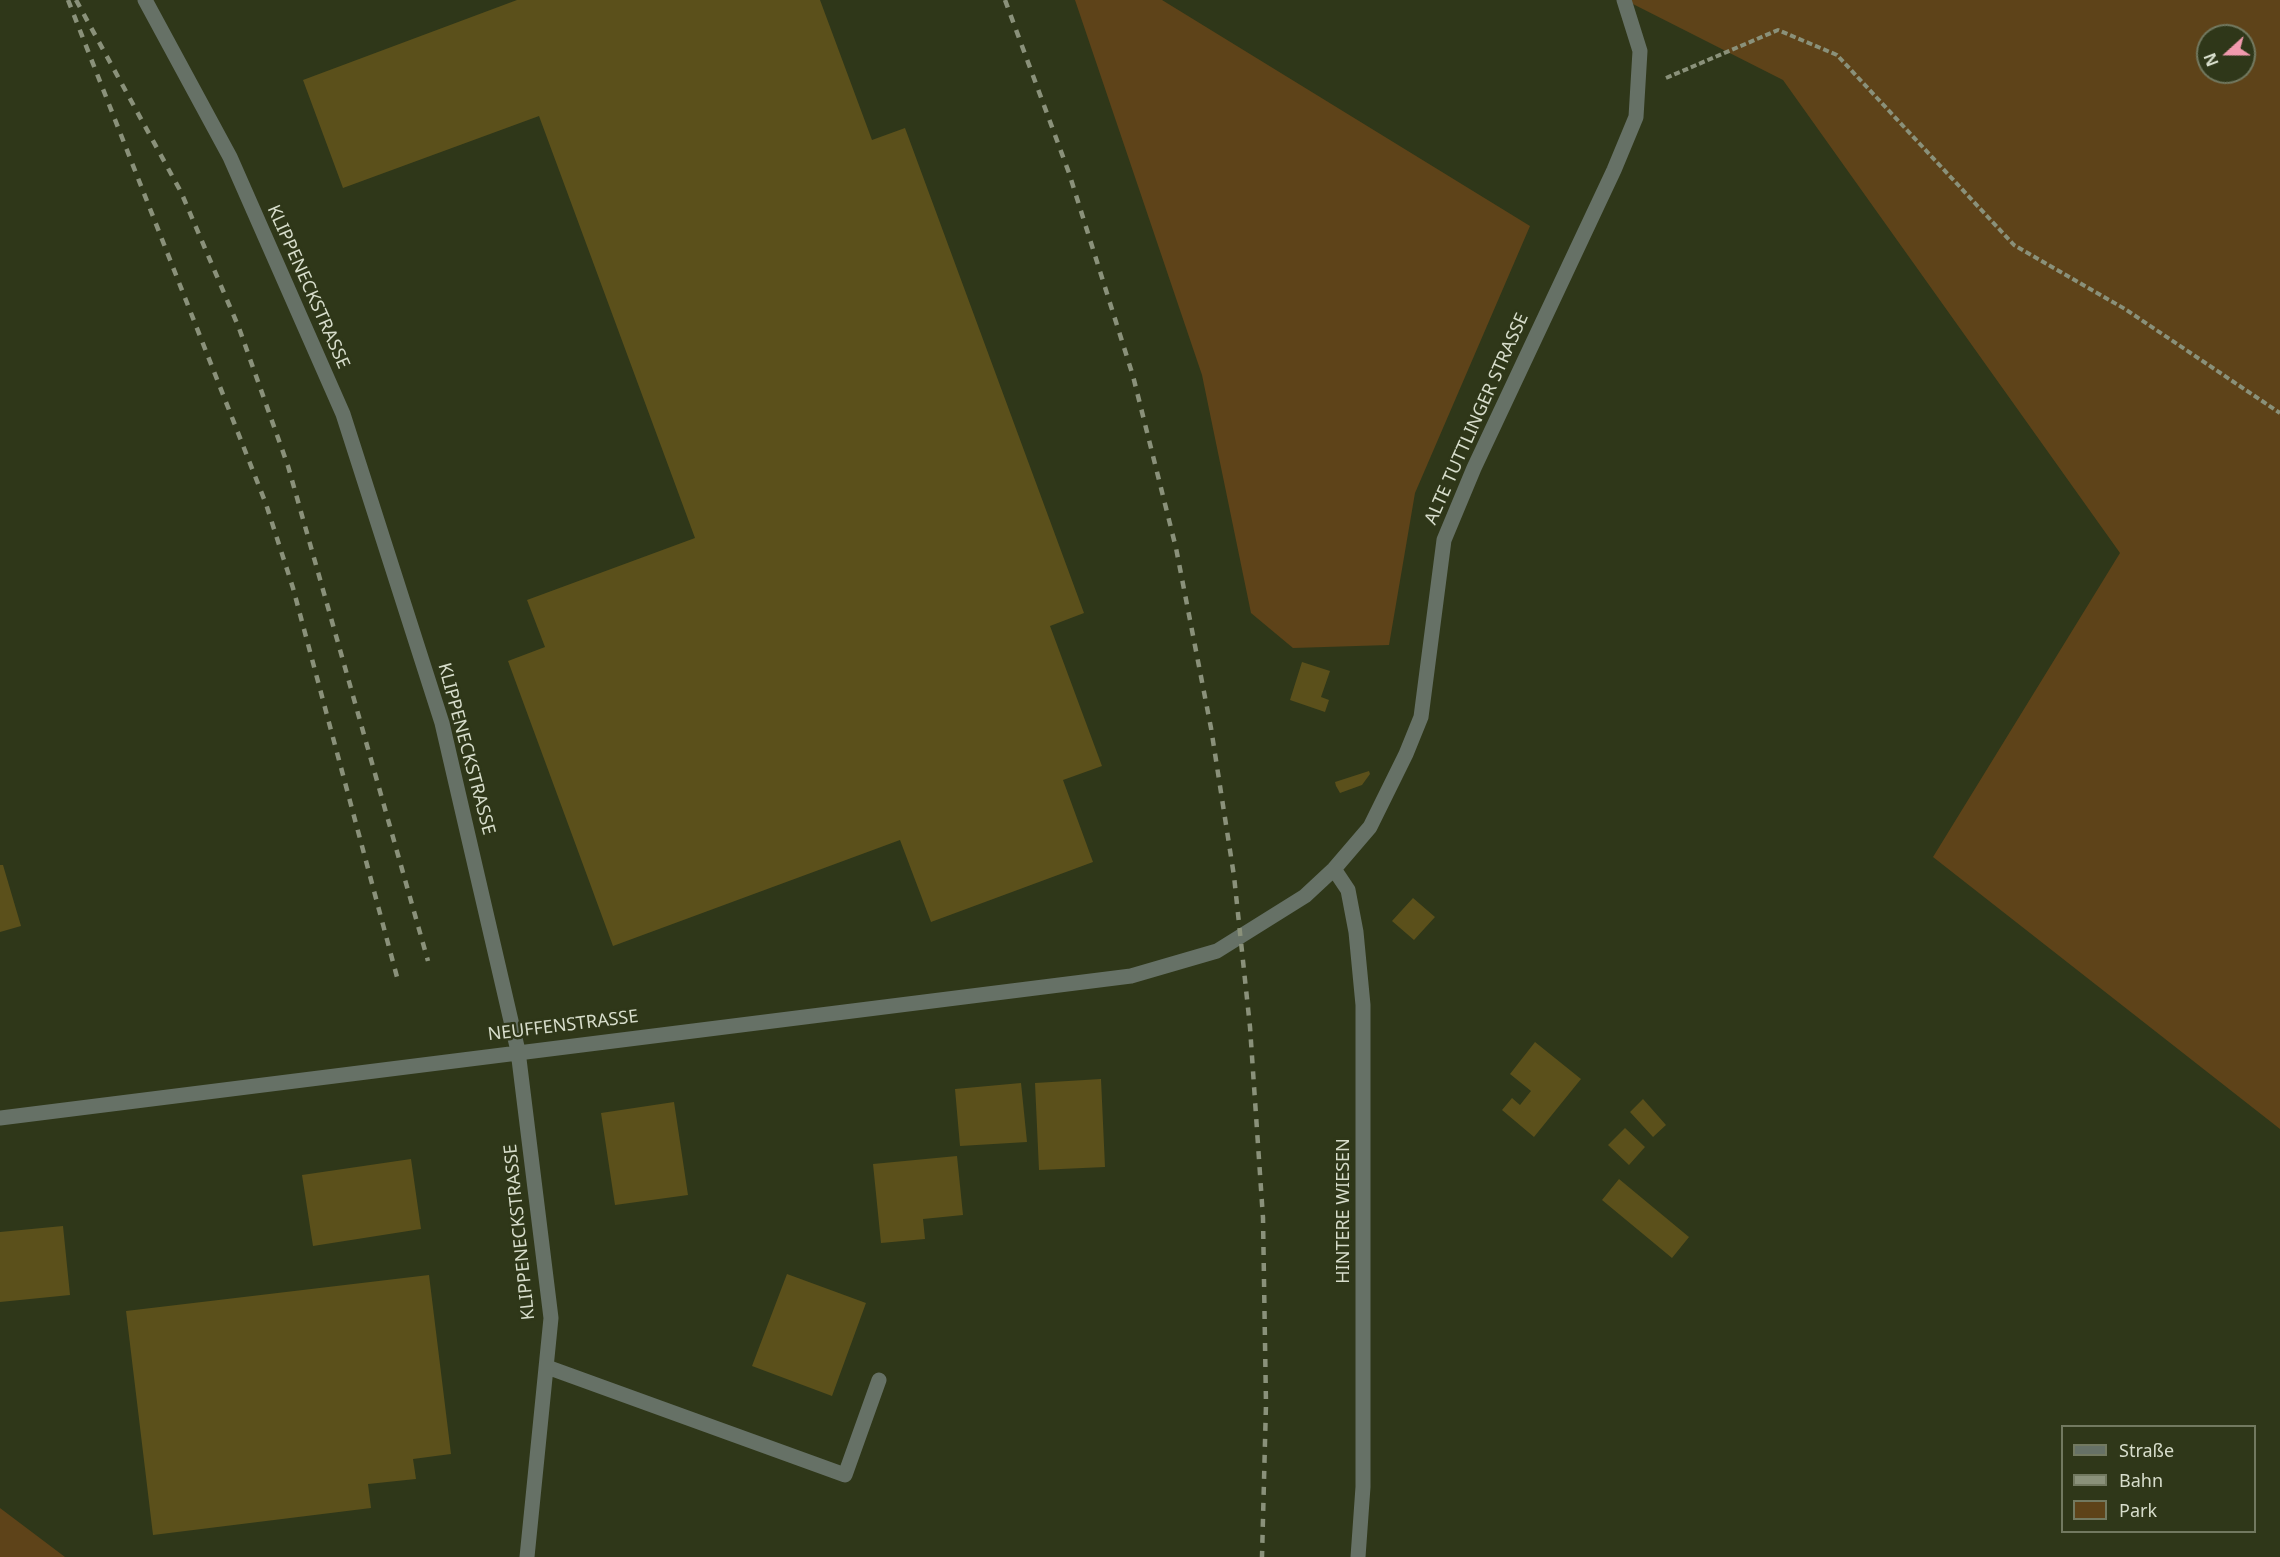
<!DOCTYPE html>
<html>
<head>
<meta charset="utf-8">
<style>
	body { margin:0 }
	#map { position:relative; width:2280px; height:1557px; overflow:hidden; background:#2f3719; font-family:"Noto Sans",sans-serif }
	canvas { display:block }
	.legend { position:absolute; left:2061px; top:1425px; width:195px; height:108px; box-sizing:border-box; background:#2f3719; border:2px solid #727960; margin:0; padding:8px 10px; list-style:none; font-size:18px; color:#d7ddcb }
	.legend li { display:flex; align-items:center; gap:12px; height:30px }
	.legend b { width:30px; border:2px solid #727960 }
	.north { position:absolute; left:2196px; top:24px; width:60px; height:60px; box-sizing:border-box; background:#2f3719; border:2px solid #727960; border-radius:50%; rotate:249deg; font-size:16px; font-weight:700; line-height:24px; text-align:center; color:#d7ddcb }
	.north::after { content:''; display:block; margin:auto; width:21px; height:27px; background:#f29aae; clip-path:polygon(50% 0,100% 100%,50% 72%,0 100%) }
</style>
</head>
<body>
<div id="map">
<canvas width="2280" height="1557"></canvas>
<ul class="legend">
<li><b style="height:8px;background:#667166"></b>Straße</li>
<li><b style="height:8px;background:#8a917a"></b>Bahn</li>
<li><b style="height:16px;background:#5e4319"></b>Park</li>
</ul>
<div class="north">N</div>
</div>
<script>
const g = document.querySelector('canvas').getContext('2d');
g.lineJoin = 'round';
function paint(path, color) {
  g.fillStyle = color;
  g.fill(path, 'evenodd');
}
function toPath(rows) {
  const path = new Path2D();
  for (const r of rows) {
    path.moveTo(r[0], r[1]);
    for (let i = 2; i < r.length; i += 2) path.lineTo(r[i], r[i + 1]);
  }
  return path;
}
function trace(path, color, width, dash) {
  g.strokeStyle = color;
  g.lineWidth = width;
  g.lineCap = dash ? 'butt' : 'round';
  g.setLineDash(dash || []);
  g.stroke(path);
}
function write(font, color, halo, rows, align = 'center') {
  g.font = font + ' "Noto Sans",sans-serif';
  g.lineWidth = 5;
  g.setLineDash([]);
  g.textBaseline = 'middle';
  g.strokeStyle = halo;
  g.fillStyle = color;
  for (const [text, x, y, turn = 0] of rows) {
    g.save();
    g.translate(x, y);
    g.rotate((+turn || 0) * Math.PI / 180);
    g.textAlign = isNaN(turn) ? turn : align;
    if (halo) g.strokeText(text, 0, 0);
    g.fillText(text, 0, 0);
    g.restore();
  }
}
paint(toPath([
	[1075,0,1162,0,1530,226,1415,493,1389,645,1293,648,1251,613,1202,375],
	[1625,0,2280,0,2280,1129,1933,857,2120,553,1783,80],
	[2208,36,2244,36,2244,72,2208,72],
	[0,1508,65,1557,0,1557]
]), '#5e4319');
paint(toPath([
	[517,0,820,0,872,140,905,128,1084,613,1050,626,1102,766,1063,780,1093,862,931,922,900,840,613,946,508,661,545,647,527,600,695,538,539,116,343,188,303,80],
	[1302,662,1330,671,1321,697,1329,700,1325,712,1290,700],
	[1369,771,1370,774,1362,785,1340,793,1336,786,1335,782],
	[0,865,3,865,21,926,0,932],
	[1413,898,1435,917,1414,940,1392,921],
	[1535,1042,1581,1079,1534,1137,1502,1110,1512,1098,1520,1105,1531,1091,1510,1074],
	[1101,1079,1105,1167,1039,1170,1035,1083],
	[1021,1083,1027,1142,960,1146,955,1089],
	[1643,1099,1666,1125,1653,1137,1630,1112],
	[674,1102,688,1195,615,1205,601,1113],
	[1625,1128,1645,1147,1629,1165,1608,1145],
	[957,1156,963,1215,923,1219,925,1239,881,1243,873,1164],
	[411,1159,421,1229,313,1246,302,1175],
	[1619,1179,1689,1237,1672,1258,1602,1200],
	[63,1226,70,1295,0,1302,0,1232],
	[787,1274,866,1303,832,1396,752,1366],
	[429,1275,451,1454,413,1459,416,1479,368,1484,371,1508,153,1535,126,1311]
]), '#5b501b');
trace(toPath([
	[1666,78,1778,30,1837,55,2014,245,2125,309,2280,413]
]), '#8a917a', 4, [6, 3]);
trace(toPath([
	[145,0,230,157,343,414,442,723,518,1051,551,1318,527,1557],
	[1334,869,1348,890,1356,932,1363,1005,1363,1487,1358,1557],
	[0,1118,1131,976,1217,951,1305,896,1334,869,1370,827,1406,754,1421,717,1444,540,1474,468,1614,170,1636,117,1640,51,1624,0],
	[547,1367,845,1475,879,1380]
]), '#667166', 15);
trace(toPath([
	[68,0,266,504,293,588,397,977],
	[76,0,181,192,239,328,288,466,428,961],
	[1005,0,1069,173,1133,376,1176,548,1211,728,1234,876,1250,1027,1263,1218,1266,1404,1262,1557]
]), '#8a917a', 4.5, [8, 8]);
write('18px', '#d7ddcb', '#2f3719', [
	["KLIPPENECKSTRASSE",308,287,66],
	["ALTE TUTTLINGER STRASSE",1477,419,-66],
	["KLIPPENECKSTRASSE",466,749,75],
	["NEUFFENSTRASSE",563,1026,-7],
	["HINTERE WIESEN",1344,1211,-90],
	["KLIPPENECKSTRASSE",520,1232,-96]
]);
</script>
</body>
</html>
